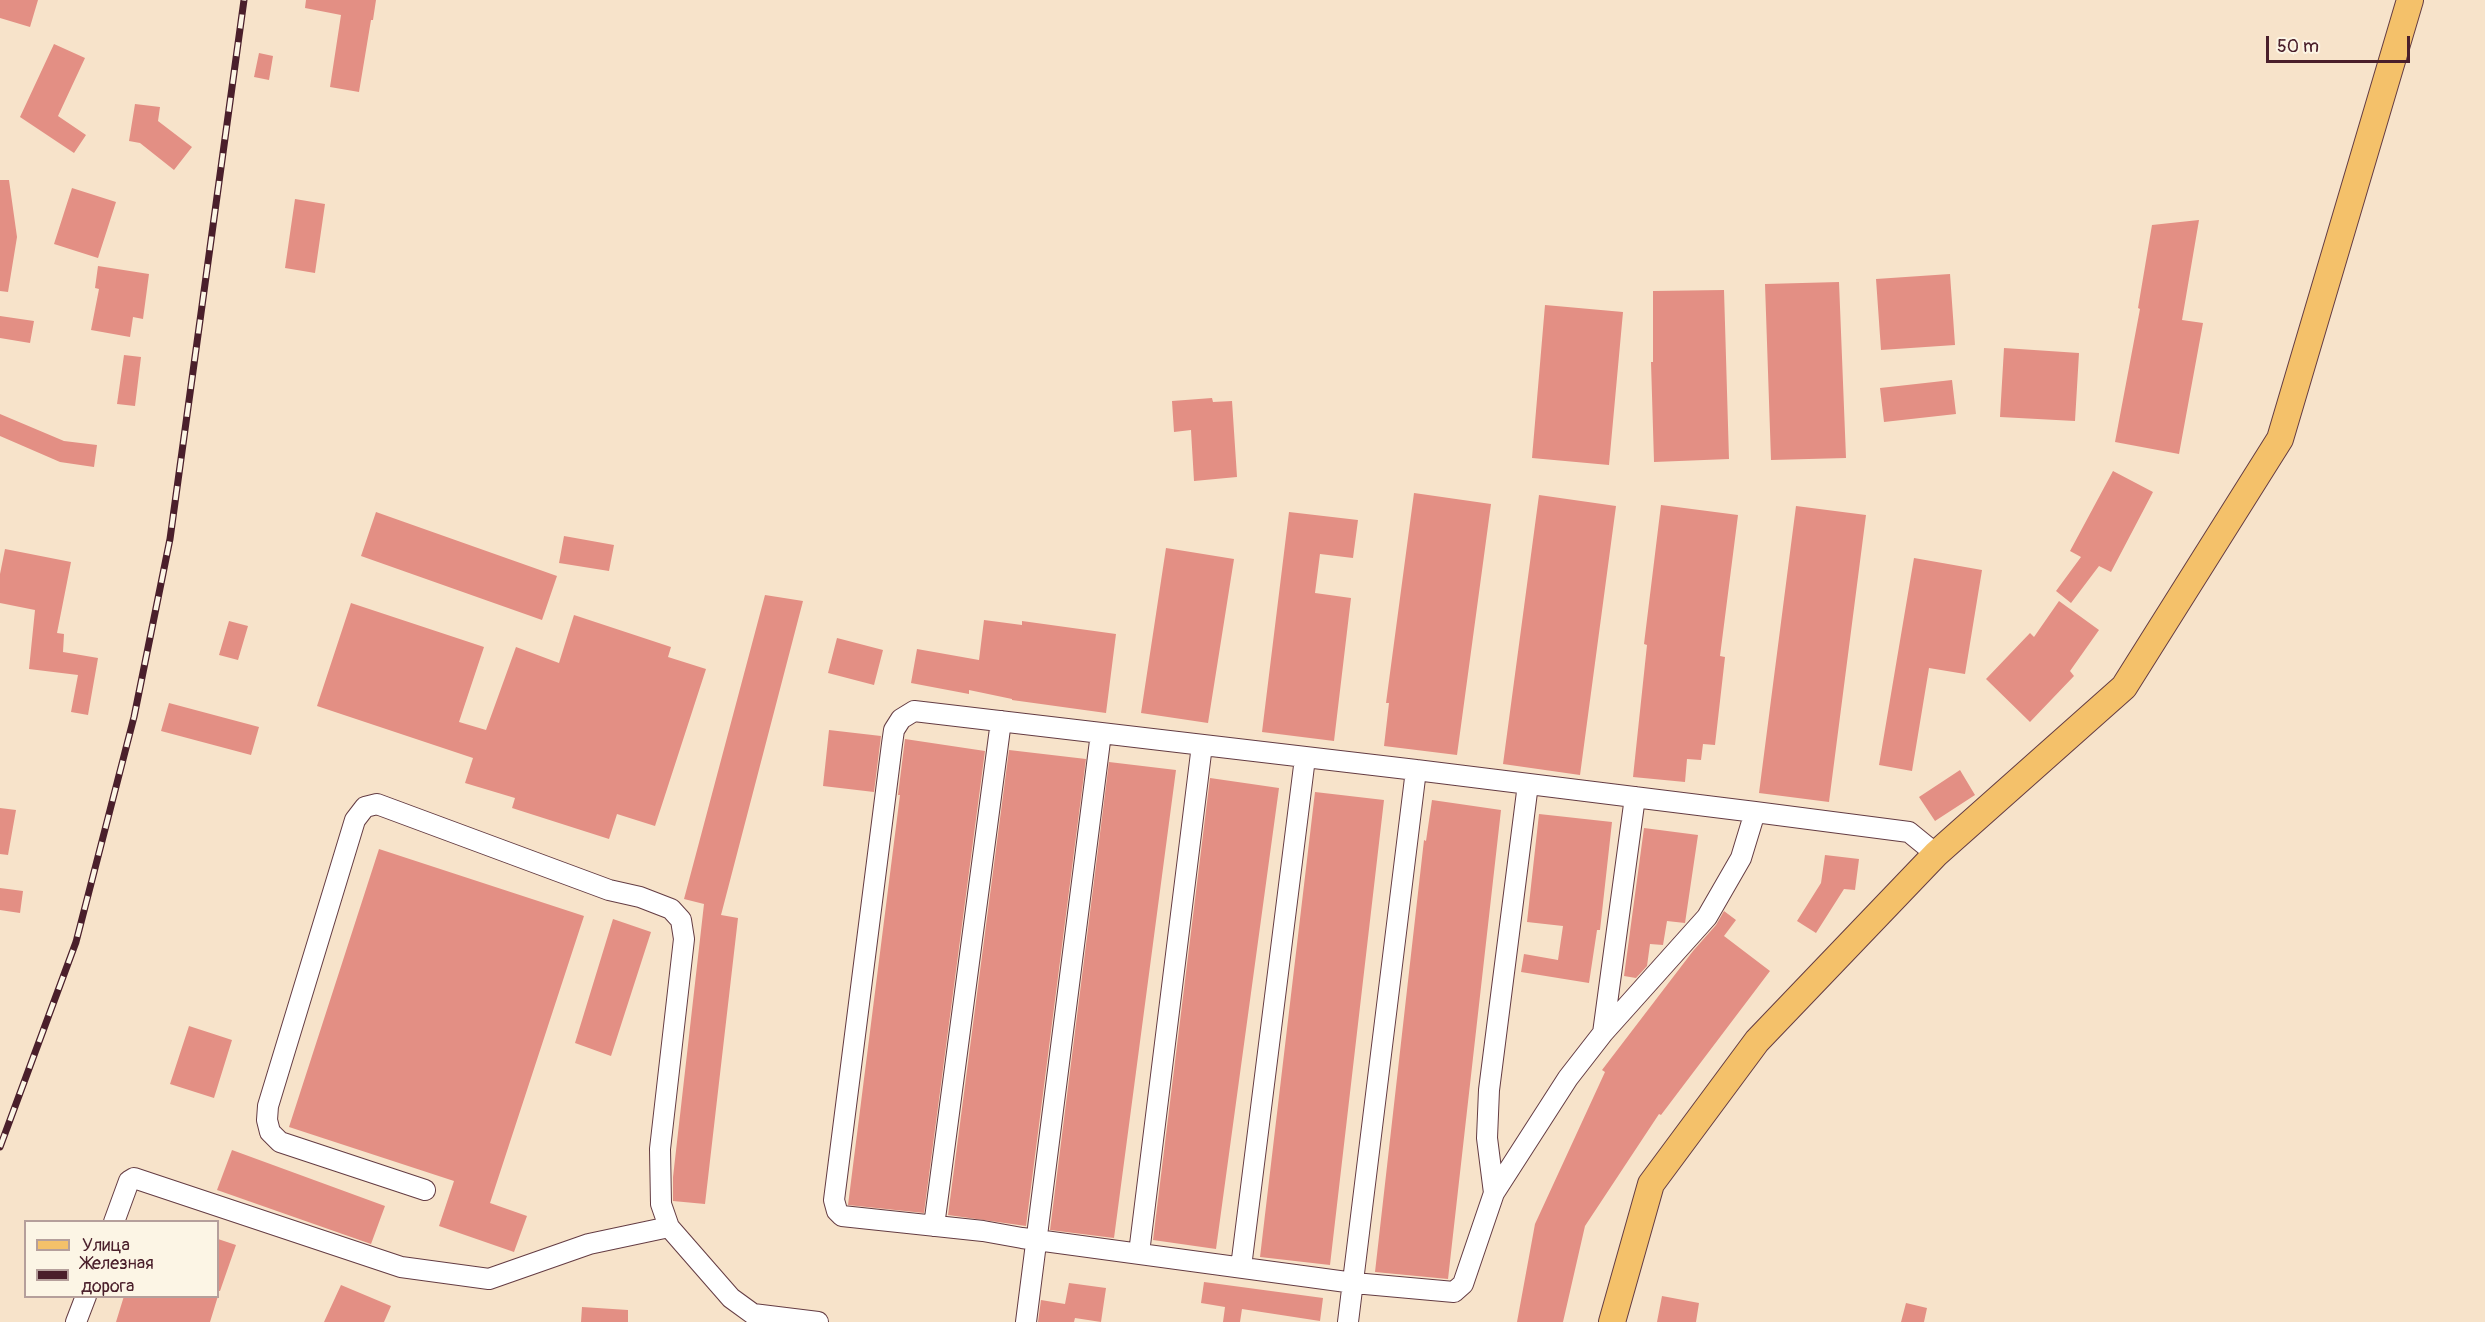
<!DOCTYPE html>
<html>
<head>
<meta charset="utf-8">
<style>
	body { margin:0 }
	#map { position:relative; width:2485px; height:1322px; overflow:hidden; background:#f7e3ca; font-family:Pangolin,sans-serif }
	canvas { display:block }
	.legend { position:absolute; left:24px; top:1220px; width:195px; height:78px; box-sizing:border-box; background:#fcf5e5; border:2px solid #b59f9b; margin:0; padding:8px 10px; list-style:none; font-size:18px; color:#4a1f2b }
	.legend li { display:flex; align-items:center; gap:12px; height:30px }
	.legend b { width:30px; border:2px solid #b59f9b }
	.scale { position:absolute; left:2266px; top:36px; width:144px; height:27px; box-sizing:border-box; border:3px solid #4a1f2b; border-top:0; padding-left:8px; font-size:18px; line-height:21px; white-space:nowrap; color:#4a1f2b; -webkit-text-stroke:4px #fcf5e5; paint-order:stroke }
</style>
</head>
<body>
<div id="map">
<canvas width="2485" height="1322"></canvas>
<ul class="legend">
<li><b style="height:8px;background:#f4c16a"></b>Улица</li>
<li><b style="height:8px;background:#4a1f2b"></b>Железная дорога</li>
</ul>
<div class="scale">50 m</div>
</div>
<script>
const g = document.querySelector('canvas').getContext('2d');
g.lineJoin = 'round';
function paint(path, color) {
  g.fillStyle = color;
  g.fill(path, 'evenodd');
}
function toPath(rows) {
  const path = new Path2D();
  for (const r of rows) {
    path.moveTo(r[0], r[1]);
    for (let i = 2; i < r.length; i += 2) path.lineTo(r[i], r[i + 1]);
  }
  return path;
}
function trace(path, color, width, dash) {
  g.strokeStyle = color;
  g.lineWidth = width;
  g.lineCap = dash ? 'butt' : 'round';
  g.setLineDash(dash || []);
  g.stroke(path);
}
paint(toPath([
	[0,0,38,0,30,27,0,18],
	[306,0,376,0,373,20,371,20,359,92,330,87,341,15,305,8],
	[54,44,85,58,58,116,86,135,74,153,20,117],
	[259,53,273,56,269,80,254,77],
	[135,104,160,107,158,121,192,147,174,170,140,143,129,141],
	[0,180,9,180,17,237,8,292,0,291],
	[72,188,116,202,98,258,54,244],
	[295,199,325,204,315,273,285,268],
	[2199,220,2182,320,2203,323,2179,454,2115,442,2140,309,2138,308,2152,225],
	[98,266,149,274,143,319,133,317,130,337,91,330,99,289,95,288],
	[1950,274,1955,345,1881,350,1876,279],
	[1839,282,1846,458,1771,460,1765,284],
	[1724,290,1729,459,1654,462,1651,362,1653,362,1653,291],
	[1545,305,1623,312,1609,465,1532,458],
	[0,316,34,321,30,343,0,338],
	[2004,348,2079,353,2075,421,2000,417],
	[124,355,141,357,135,406,117,404],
	[1952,380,1956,414,1884,422,1880,388],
	[1212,398,1213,402,1232,401,1237,477,1194,481,1191,430,1174,432,1172,401],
	[0,414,64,441,97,445,94,467,60,462,0,436],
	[2113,471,2153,492,2111,572,2099,566,2071,603,2056,591,2081,557,2070,551],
	[1414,493,1491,504,1457,755,1384,746,1389,703,1386,703],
	[1539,495,1616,506,1580,775,1503,764],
	[1661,505,1738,515,1720,656,1725,657,1715,745,1703,744,1701,760,1687,759,1685,782,1633,777,1647,645,1644,644],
	[1796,506,1866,515,1829,802,1759,793],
	[376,512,557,576,542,620,361,556],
	[1289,512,1358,520,1353,558,1320,554,1315,593,1351,598,1334,741,1262,732],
	[564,536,614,545,609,571,559,563],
	[1166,548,1234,559,1208,723,1141,713],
	[5,549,71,562,57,633,64,634,63,652,98,658,88,715,71,712,78,675,29,669,35,610,0,603,0,574],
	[1914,558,1982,570,1965,674,1929,668,1912,771,1879,765],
	[765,595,803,601,721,915,738,918,705,1204,673,1201,673,1177,704,904,684,899],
	[2059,601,2099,630,2070,671,2074,676,2030,722,1986,679,2030,633,2034,637],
	[351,603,484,647,459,722,486,730,516,647,559,663,574,615,671,647,668,657,706,669,655,826,617,814,609,839,512,808,515,798,465,783,473,758,317,706],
	[984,620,1022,625,1022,621,1116,634,1106,713,1012,700,1012,699,969,690,969,694,911,683,917,649,979,660],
	[229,621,248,626,238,660,219,655],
	[837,638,883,650,874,685,828,673],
	[169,703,259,727,251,755,161,731],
	[829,730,881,736,874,792,823,786],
	[905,739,985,751,924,1213,848,1205,900,795,898,795],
	[1009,750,1086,759,1026,1226,948,1215],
	[1109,762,1176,770,1114,1238,1050,1230],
	[1960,770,1975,795,1935,821,1919,797],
	[1210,778,1279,788,1216,1249,1153,1240],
	[1315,792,1384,800,1330,1265,1260,1257],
	[1432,800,1501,810,1448,1279,1375,1272,1424,840,1426,841],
	[0,808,16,810,8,855,0,854],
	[1539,814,1612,822,1600,930,1597,930,1589,983,1521,972,1524,954,1558,960,1563,926,1527,922],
	[1644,828,1698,835,1685,923,1667,921,1663,945,1650,944,1647,966,1636,978,1624,976],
	[379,849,584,916,490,1203,527,1216,514,1252,439,1226,454,1181,289,1127],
	[1825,855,1859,859,1855,890,1844,889,1816,933,1797,921,1821,883],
	[0,888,23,891,20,913,0,910],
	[1724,911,1736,920,1724,936,1770,971,1661,1115,1659,1114,1585,1226,1563,1322,1517,1322,1535,1224,1605,1072,1602,1070,1693,951,1716,925],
	[613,919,651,932,611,1056,575,1043],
	[189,1026,232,1040,214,1098,170,1084],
	[232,1150,385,1206,371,1244,217,1190],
	[218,1239,236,1245,220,1291,218,1291],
	[1204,1282,1323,1298,1320,1321,1242,1309,1240,1322,1223,1322,1225,1307,1201,1303],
	[1069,1283,1106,1288,1101,1322,1075,1318,1074,1322,1038,1322,1041,1300,1065,1304],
	[341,1285,391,1306,384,1322,324,1322],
	[124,1296,218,1296,210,1322,116,1322],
	[1662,1296,1699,1303,1696,1322,1657,1322],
	[1906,1303,1927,1308,1924,1322,1901,1322],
	[582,1307,628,1310,628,1322,581,1322]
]), '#e38f84');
const minor = toPath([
	[1755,812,1741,858,1707,917,1603,1033,1568,1078,1494,1193,1463,1284,1454,1292,1354,1283,1022,1238,983,1231,842,1216,837,1211,834,1200,892,744,894,730,901,719,914,711,1416,770,1755,812,1909,832,1936,854],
	[1603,1033,1635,797],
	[425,1190,280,1142,270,1132,267,1120,268,1106,355,820,365,807,377,804,609,890,640,897,671,909,681,920,684,939,660,1149,661,1204,669,1227,731,1298,753,1314,818,1322],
	[1494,1193,1487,1138,1489,1090,1528,784],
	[114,1222,129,1181,134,1178,401,1267,489,1279,589,1244,669,1227],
	[934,1226,1001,721],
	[1139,1253,1202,745],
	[1241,1267,1305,758],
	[76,1322,86,1296],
	[1026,1322,1101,733],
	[1348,1322,1416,770]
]);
const major = toPath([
	[1612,1322,1651,1184,1757,1041,1936,854,2124,687,2280,439,2410,0]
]);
trace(minor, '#643c43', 22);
trace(major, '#643c43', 28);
trace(minor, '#fff', 20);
trace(major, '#f4c16a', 26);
const rail = toPath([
	[0,1147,76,942,134,717,170,539,244,0]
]);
trace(rail, '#4a1f2b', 7);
trace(rail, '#fcf5e5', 4.5, [14]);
</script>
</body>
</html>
